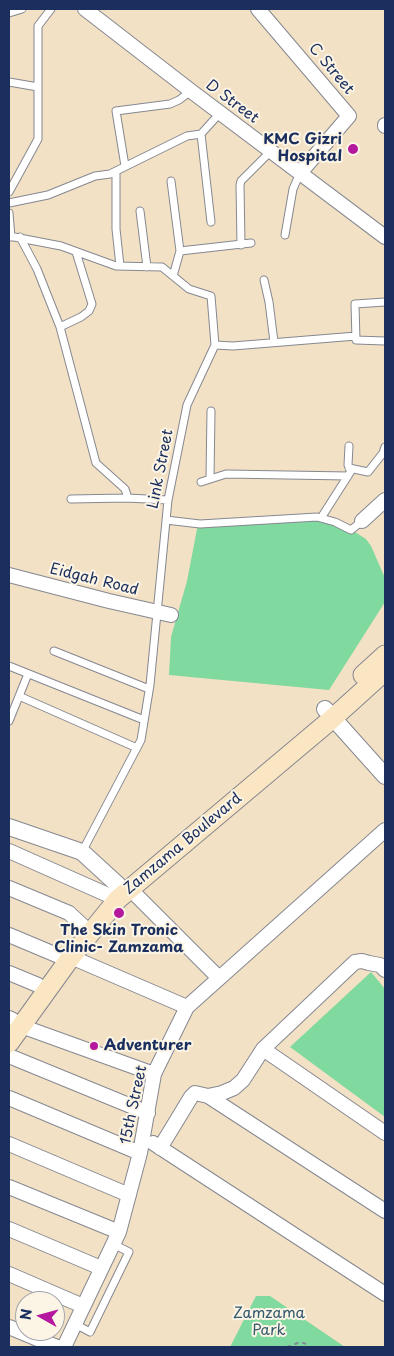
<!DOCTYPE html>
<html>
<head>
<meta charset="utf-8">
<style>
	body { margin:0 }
	#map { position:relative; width:394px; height:1356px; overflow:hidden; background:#f2e1c4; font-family:"Playpen Sans",sans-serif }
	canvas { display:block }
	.frame { position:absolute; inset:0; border:10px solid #1b2f5e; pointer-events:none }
	.north { position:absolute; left:15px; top:1291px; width:50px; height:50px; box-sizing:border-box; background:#fcf5e5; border:1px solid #a2a6af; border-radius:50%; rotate:277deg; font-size:14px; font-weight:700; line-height:20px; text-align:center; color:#1b2f5e }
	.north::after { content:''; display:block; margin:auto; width:18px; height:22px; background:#b5179e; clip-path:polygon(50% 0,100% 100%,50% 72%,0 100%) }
</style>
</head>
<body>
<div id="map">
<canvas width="394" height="1356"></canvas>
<div class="frame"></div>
<div class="north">N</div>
</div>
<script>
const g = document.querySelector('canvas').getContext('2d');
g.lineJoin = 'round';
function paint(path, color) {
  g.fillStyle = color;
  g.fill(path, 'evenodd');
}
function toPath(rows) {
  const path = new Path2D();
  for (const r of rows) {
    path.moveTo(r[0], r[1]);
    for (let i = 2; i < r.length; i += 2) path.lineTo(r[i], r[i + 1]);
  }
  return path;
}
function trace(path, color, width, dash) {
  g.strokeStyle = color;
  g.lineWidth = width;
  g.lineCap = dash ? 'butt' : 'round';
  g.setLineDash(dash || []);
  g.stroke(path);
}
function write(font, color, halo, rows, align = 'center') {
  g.font = font + ' "Playpen Sans",sans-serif';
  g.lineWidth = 4;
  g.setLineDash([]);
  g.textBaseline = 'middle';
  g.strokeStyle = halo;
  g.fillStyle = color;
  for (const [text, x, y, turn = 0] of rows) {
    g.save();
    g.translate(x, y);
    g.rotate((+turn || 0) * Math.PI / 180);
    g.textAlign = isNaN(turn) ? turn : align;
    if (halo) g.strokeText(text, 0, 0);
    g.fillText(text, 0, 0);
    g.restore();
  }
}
paint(toPath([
	[317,517,347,527,366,539,371,546,385,578,385,602,329,690,169,675,171,637,187,581,198,524],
	[371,972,385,989,385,1117,290,1047],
	[256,1296,270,1296,345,1347,230,1347]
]), '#80d99f');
const service = toPath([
	[9,13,22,9],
	[9,82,38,87],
	[201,134,211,222],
	[125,166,116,111,170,104,179,100,191,91],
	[116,171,116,229,120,266],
	[171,181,180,251,173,276],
	[9,192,38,139,38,26,51,9],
	[9,203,48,195,95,176,110,174,187,136,201,134,220,113],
	[140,211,147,267],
	[9,213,11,237],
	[285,235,293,189,300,173],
	[9,236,61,246,116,266,162,267,189,289,211,296,215,345,187,405,168,500,150,685,141,740,82,852],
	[20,237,37,269,60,327,96,463,125,489,128,498],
	[241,245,240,185,241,181,271,151],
	[180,251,251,243],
	[264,280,269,302,274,342],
	[385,302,355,304,356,340,385,341],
	[60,327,81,317,89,311,92,304,76,252],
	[215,345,233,346,356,336],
	[349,468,368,472,383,453,385,447],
	[210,479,211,411],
	[201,482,226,474,348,476],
	[71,499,126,498,168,500],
	[321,518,351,471,348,465,349,446],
	[166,520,200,524,317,517,335,522,351,530,362,521],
	[54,651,149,689],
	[9,666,144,720],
	[19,696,137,748],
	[9,721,28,674],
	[75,1324,90,1332,129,1252,113,1244]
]);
const minor = toPath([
	[85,9,191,91,385,237],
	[258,9,349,116,300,173],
	[385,125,385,126],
	[362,521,385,500],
	[9,575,109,601,171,615],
	[9,851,108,895],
	[9,888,69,913,83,926],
	[129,888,219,978],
	[9,935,59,956],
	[71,957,187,1007],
	[9,973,38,985],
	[9,1018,13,1020],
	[21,1026,154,1074],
	[263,1049,385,1133],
	[9,1056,148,1113],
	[208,1096,385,1211],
	[9,1098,140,1153],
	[153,1143,385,1294],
	[9,1144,129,1195],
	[160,1148,191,1097,195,1093,208,1096,222,1093,234,1088,243,1080,263,1049,355,962,362,961,369,963,380,965,385,970],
	[9,1187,119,1232],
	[9,1229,101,1268],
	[9,1274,83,1306],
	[9,1327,57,1347],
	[64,1347,119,1232,140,1153,154,1074,187,1007,385,830]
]);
const tertiary = toPath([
	[325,709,385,776],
	[9,827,82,852,118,885]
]);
const secondary = toPath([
	[363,675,385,655],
	[9,1043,71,957,118,899,333,718,385,671]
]);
trace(service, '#868891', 9);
trace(minor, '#868891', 16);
trace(tertiary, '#868891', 18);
trace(secondary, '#868891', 21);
trace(toPath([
	[287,1347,298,1343,304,1343,310,1347]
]), '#868891', 2, [4, 4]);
trace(service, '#fff', 7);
trace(minor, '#fff', 14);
trace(tertiary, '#fff', 16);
trace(secondary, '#fbe6c4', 19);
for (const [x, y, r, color] of [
	[353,149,6,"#b5179e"],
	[119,913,6,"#b5179e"],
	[94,1046,5,"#b5179e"]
]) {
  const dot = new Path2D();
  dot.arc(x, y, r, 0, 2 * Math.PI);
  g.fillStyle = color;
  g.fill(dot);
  trace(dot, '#fcf5e5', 2);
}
write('15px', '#1b2f5e', '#fcf5e5', [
	["C Street",331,69,50],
	["D Street",232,102,37],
	["Link Street",161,469,-79],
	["Eidgah Road",94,580,14],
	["Zamzama Boulevard",183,844,-40],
	["15th Street",134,1105,-78]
]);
write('bold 15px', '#1b2f5e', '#fcf5e5', [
	["KMC Gizri",342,140],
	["Hospital",342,157],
	["The Skin Tronic",119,931,"center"],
	["Clinic- Zamzama",119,948,"center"],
	["Adventurer",104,1046,"left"]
], 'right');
write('15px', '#345a6e', '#fcf5e5', [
	["Zamzama",269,1314],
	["Park",269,1331]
]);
</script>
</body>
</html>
